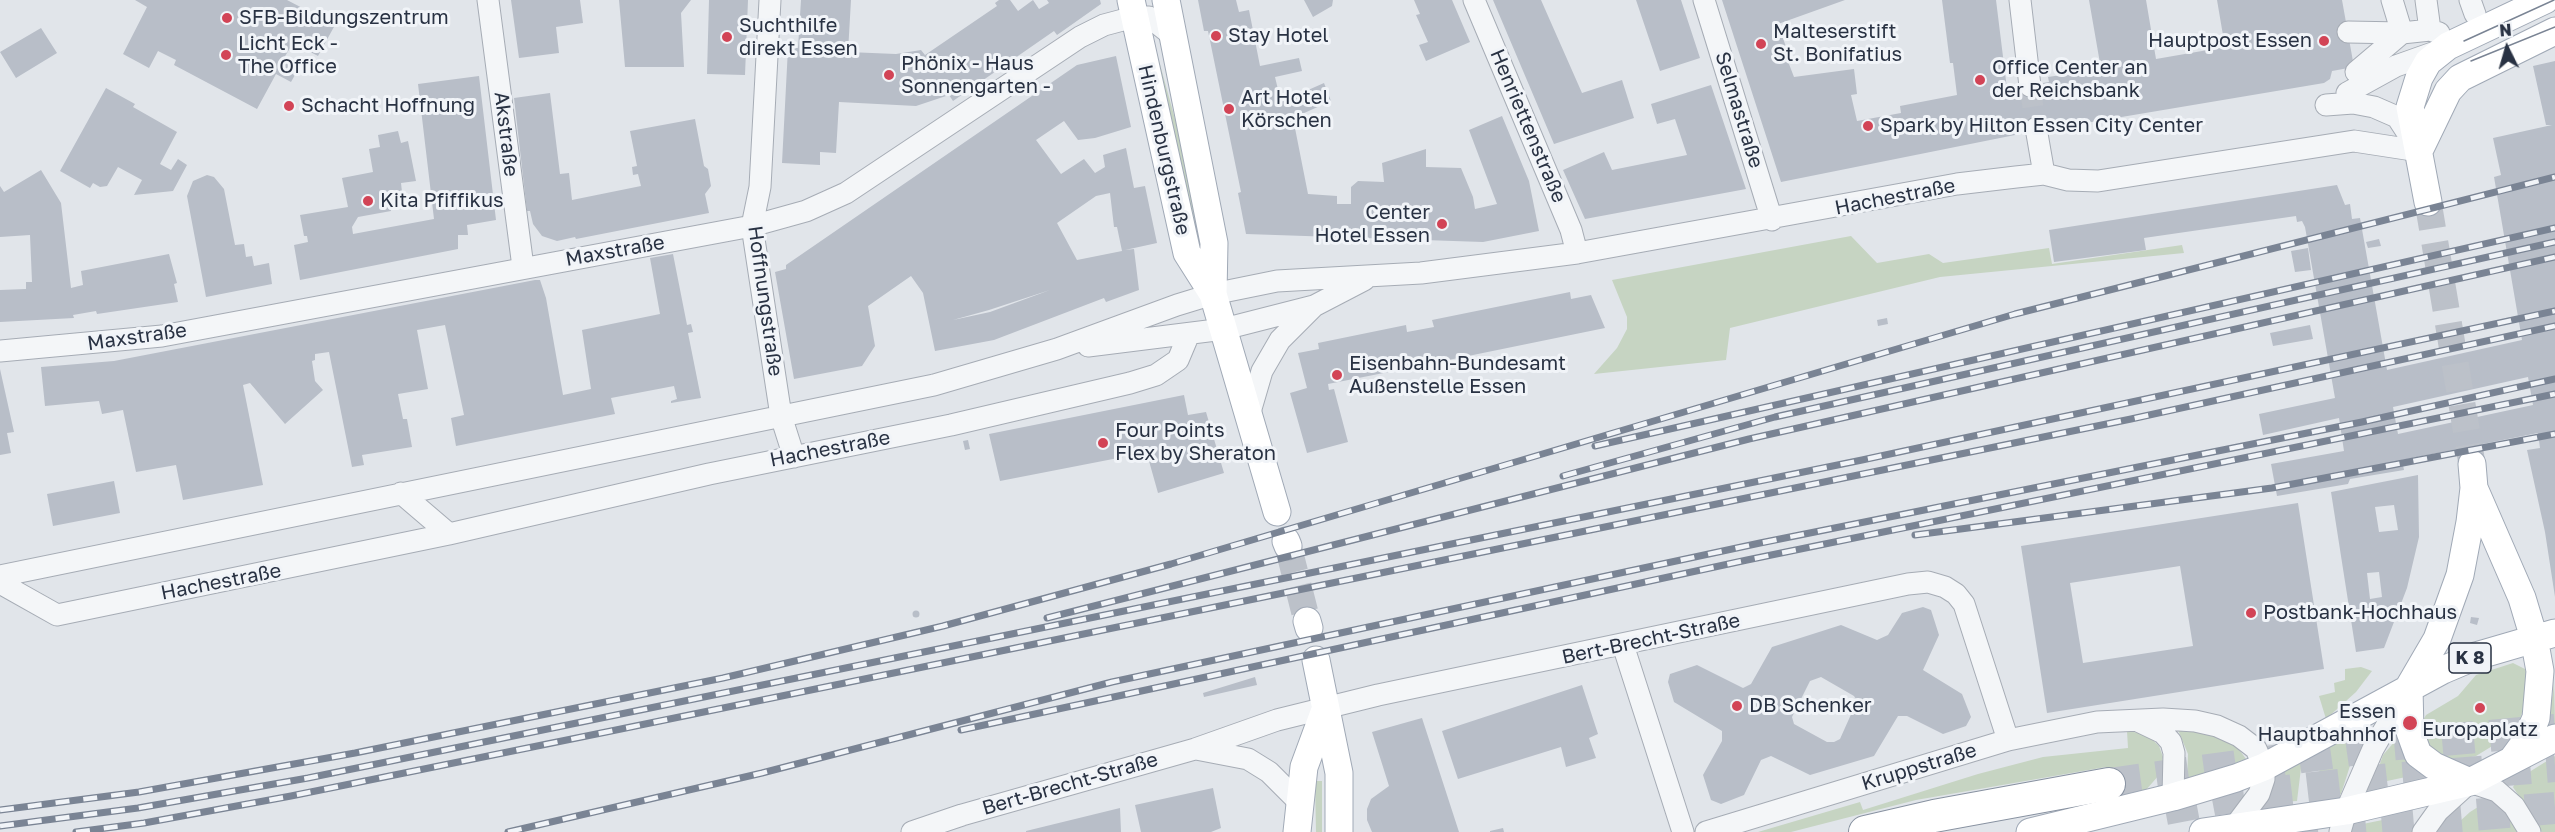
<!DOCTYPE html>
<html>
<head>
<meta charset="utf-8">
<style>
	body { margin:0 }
	#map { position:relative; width:2555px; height:832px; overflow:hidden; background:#e1e5ea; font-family:"Golos Text",sans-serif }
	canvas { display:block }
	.north { position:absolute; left:2477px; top:18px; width:60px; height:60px; -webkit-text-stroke:4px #f1f4f8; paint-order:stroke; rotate:355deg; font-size:16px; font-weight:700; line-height:24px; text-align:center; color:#293243 }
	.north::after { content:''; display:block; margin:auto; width:21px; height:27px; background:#293243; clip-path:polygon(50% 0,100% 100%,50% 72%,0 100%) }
</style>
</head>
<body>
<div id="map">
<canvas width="2555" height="832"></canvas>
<div class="north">N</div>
</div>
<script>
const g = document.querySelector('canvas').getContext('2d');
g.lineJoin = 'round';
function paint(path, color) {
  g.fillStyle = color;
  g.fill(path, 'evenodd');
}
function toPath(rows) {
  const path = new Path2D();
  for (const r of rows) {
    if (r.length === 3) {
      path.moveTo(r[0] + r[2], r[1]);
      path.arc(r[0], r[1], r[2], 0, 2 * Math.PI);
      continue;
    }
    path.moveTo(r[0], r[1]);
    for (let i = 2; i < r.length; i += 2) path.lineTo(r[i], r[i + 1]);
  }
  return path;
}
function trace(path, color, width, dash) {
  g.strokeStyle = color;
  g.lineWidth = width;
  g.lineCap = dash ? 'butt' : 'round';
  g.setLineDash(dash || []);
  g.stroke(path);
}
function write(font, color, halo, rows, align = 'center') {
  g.font = font + ' "Golos Text",sans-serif';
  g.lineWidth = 6;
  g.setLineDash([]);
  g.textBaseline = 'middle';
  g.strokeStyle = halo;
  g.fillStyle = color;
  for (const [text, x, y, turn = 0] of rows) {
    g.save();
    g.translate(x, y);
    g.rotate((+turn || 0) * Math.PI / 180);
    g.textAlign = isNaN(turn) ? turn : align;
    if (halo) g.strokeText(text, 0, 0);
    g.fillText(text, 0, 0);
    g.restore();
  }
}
paint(toPath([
	[1153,39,1205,228,1197,230,1148,40],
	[1851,236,1877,263,1929,254,1943,263,2049,248,2052,264,2182,245,2184,253,1940,277,1730,328,1726,360,1594,374,1617,348,1627,329,1627,317,1612,280],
	[2513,663,2525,669,2528,677,2526,701,2519,722,2507,737,2476,756,2455,761,2431,751,2420,726,2426,715,2458,696,2476,675],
	[2361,667,2372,671,2356,692,2326,719,2319,696,2335,692,2334,683,2345,680,2345,669],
	[2554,680,2555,725,2546,727,2553,693],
	[2176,725,2217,736,2238,748,2246,759,2187,781,2188,754],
	[2362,728,2341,794,2316,798,2322,749],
	[2127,731,2140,733,2152,739,2159,746,2163,757,2160,774,2145,791,2111,798,2106,767,1916,800,1791,832,1758,832,1860,802,1863,810,1978,774,2043,757,2128,748],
	[2396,740,2409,764,2420,774,2373,784,2383,755],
	[2555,756,2555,832,2542,832,2513,787,2518,779],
	[2302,760,2297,801,2265,803,2277,773],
	[1315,781,1322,781,1322,832,1316,832],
	[2487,806,2506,814,2517,832,2448,832,2470,812,2478,807],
	[2407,815,2412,816,2399,832,2354,832,2358,825]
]), '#c6d4c2');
paint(toPath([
	[135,0,287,0,335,25,318,56,293,43,284,58,300,66,291,82,276,74,257,109,174,65,176,60,158,51,149,68,123,54,147,7],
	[511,0,580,0,583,23,556,27,559,53,519,58],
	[619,0,691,0,681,13,684,67,625,67],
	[709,0,748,0,745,75,707,74],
	[801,0,851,0,848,52,896,54,921,50,925,55,997,6,995,3,999,0,1010,0,1018,11,1033,0,1039,9,1049,3,1047,0,1100,0,1101,4,1057,35,1054,31,953,101,949,95,916,106,839,102,836,153,820,152,820,165,782,163,788,48,798,48],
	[1198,0,1236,0,1239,12,1249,10,1260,66,1299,58,1302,71,1275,77,1281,102,1324,83,1331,101,1293,118,1308,194,1337,196,1337,204,1351,204,1351,187,1358,181,1384,182,1382,163,1426,149,1426,167,1461,168,1473,197,1475,209,1497,204,1469,130,1502,116,1529,181,1539,231,1483,242,1246,234,1238,193,1241,192,1208,31,1204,31],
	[1304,0,1333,0,1332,6,1313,17],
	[1414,0,1452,0,1470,42,1426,61,1419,45,1428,42,1416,15,1420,14],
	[1493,0,1541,0,1582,93,1622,80,1634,118,1554,144],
	[1636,0,1681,0,1700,58,1660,71],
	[1722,0,1845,0,1778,24,1792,64,1789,64,1794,77,1854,69,1857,94,1851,95,1857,121,1901,113,1900,106,1957,95,1953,63,1950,63,1942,0,1996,0,2007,89,2049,82,2048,77,2101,69,2089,0,2146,0,2156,59,2225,47,2217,0,2342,0,2354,67,2332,71,2330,79,2324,83,2056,128,2055,125,2017,131,2015,135,1781,182],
	[41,28,57,53,16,78,0,52],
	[1116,56,1131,127,1095,138,1078,140,1064,121,1036,140,1061,174,1084,159,1095,173,1105,167,1103,155,1126,148,1134,188,1145,186,1157,243,1125,250,1134,249,1139,290,1106,302,1104,298,994,340,935,351,923,293,911,276,868,306,875,346,862,366,794,379,775,272,786,269,786,265,1077,65],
	[1110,193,1114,227,1117,227,1122,251,1077,260,1057,223,1096,196],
	[1050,290,990,312,953,320,989,310],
	[2555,61,2555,597,2545,532,2527,450,2540,448,2538,433,2402,460,2404,470,2350,479,2348,484,2277,496,2271,464,2344,451,2339,418,2263,435,2259,414,2335,398,2305,227,2302,221,2297,222,2296,216,2144,238,2146,250,2054,262,2049,230,2337,185,2345,205,2350,204,2352,219,2360,218,2387,370,2522,340,2494,177,2501,175,2493,138,2552,125,2546,125,2533,66],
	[2528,377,2533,405,2398,434,2393,407],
	[479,76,496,220,467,225,468,235,458,235,458,249,300,280,294,245,308,242,307,236,304,236,300,215,348,207,342,178,373,172,369,149,380,147,378,135,398,131,401,143,408,141,416,181,401,183,402,192,388,194,391,211,358,217,352,227,353,234,434,219,418,84],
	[1711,85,1746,189,1585,219,1563,170,1604,152,1612,170,1687,155,1675,119,1657,124,1651,104],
	[106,88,135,104,133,107,177,132,160,164,171,170,178,159,187,165,173,191,134,195,142,180,118,167,107,186,100,187,93,183,90,188,60,171],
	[550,93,560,174,569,173,572,200,641,186,638,174,633,175,632,167,637,166,630,131,695,119,704,166,708,169,711,186,705,194,709,213,576,239,575,237,557,241,542,236,533,224,530,211,527,211,514,98],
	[41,170,61,203,71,288,83,285,81,271,169,254,177,283,174,284,178,302,97,314,96,311,73,315,74,318,0,322,0,290,26,289,26,282,32,282,30,235,0,237,0,186,4,192],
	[207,175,214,177,224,189,235,245,244,244,246,257,252,256,254,266,269,263,272,284,206,297,187,196,193,181],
	[2379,239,2381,246,2368,248,2366,242],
	[2308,248,2311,270,2295,272,2291,251],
	[673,254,687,325,691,324,693,332,688,333,701,398,671,403,671,401,677,399,674,386,611,398,615,414,456,446,451,418,464,415,445,325,417,330,428,389,398,394,403,419,407,419,412,447,362,455,364,465,352,467,329,352,315,354,315,360,312,361,315,381,323,390,285,424,250,383,243,385,263,485,183,500,176,465,136,472,123,410,102,414,99,401,45,406,41,367,114,361,535,280,540,280,546,298,563,395,591,389,582,330,660,314,650,258],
	[1570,292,1571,299,1591,295,1605,328,1429,364,1427,356,1412,359,1414,367,1328,384,1329,390,1334,389,1348,442,1307,453,1290,393,1307,388,1298,353,1319,349,1318,343,1406,325,1407,332,1434,327,1432,320],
	[1887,318,1888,324,1878,326,1877,320],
	[2310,325,2313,339,2273,346,2270,333],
	[0,369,14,432,7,433,11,453,0,455],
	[1184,395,1188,415,1206,412,1224,473,1158,493,1149,461,1149,452,1000,481,989,434],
	[968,440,970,449,965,450,963,441],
	[2418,475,2419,537,2407,588,2384,648,2356,652,2331,492],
	[2394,505,2398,530,2379,532,2375,507],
	[2379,572,2382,597,2370,599,2367,573],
	[114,481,120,513,53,526,47,494],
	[2298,503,2324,669,2047,713,2021,546],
	[2180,566,2193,646,2083,663,2070,583],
	[2419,606,2426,608,2425,614,2417,612],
	[1923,607,1931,610,1939,635,1923,670,1962,694,1971,717,1966,726,1943,734,1907,716,1898,716,1874,756,1810,775,1771,756,1761,760,1744,795,1721,804,1711,800,1703,775,1722,741,1722,731,1674,702,1668,682,1670,674,1697,665,1743,688,1751,684,1772,647,1841,625,1877,640,1888,635,1902,613],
	[1821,677,1854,696,1857,701,1840,739,1834,742,1827,742,1794,724,1792,717,1810,681],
	[916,614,3.5],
	[2471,617,2479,618,2477,625,2470,623],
	[1255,677,1257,685,1204,697,1203,693],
	[1582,685,1598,734,1589,738,1596,758,1566,767,1561,747,1458,779,1442,731],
	[1422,718,1459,832,1372,832,1367,820,1367,809,1371,799,1389,786,1372,732],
	[1213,788,1221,828,1211,832,1141,832,1135,805],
	[1120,808,1121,832,1026,832,1026,831],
	[1503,828,1504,832,1490,832,1490,831]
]), '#b8bec8');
trace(toPath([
	[2030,86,2036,128]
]), '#bcc1c9', 21, [21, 10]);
trace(toPath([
	[2428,202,2472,464],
	[1288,546,1307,621]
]), '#bcc1c9', 27, [27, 14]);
trace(toPath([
	[2109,784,2388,745,2555,730],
	[2165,809,2218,799,2390,779,2555,766],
	[2286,831,2555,808]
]), '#bcc1c9', 32, [32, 16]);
const minor = toPath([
	[488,0,523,267],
	[770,0,760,187,752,226,781,416,794,457],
	[1474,0,1571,230,1577,253],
	[1704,0,1772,220],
	[2020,0,2030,86],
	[2392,0,2402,33],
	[2426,0,2430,30],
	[2470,0,2475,14],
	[2348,32,2402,33,2430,30,2439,33],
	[2356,72,2402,33],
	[2347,93,2396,66,2441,50],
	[2326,105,2353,103,2374,107,2397,117,2414,143],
	[2036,128,2044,174],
	[1088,346,1224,329,1314,306,1364,280],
	[0,351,162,336,752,226,806,211,846,193,1080,37,1104,25,1134,17,1149,17,1173,36],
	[1250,412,1262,371,1280,340,1313,307],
	[401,493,449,534,709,474,951,425,1130,383,1156,375,1178,360,1189,334],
	[0,576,934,385,1057,349,1177,305,1213,294,1277,281,1421,273,1577,253,1957,184,2016,177,2044,174,2068,180,2098,181,2354,141,2419,151],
	[0,583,57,615,449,534],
	[1623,645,1683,832],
	[2140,722,2163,733,2171,742,2174,753,2173,797],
	[1196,749,1248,759,1269,772,1300,803],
	[912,832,962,815,1195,749,1277,720,1378,695,1908,584,1928,582,1945,587,1956,594,1964,604,2008,740],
	[1706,832,2008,740,2097,722,2163,719,2195,721,2217,726,2239,736,2256,749,2264,767,2264,779,2259,794,2235,826,2246,830],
	[2340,832,2346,811,2373,749,2409,687],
	[2423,832,2438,811,2470,782,2497,791,2514,806,2530,832]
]);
const major = toPath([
	[1131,0,1187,253,1213,294,1277,512],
	[1166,0,1214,243,1213,294],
	[2419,151,2448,91,2460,78,2555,31],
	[2428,202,2410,107,2419,78,2428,62,2448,46,2545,0],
	[2474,488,2522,598,2534,638,2540,671,2536,718,2526,741,2512,760],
	[1286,541,1288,546],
	[1307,621,1309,628],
	[1316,660,1339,773,1339,832],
	[2409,687,2437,639,2460,575,2470,522,2474,488,2472,464],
	[2409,687,2410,732,2418,754,2434,766,2470,782],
	[1297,832,1304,767,1325,710],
	[2030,832,2173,797,2236,778,2264,767,2443,670,2476,656,2555,633],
	[2203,832,2346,811,2470,782,2555,738]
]);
const highway = toPath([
	[1865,832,1934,816,2109,784]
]);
trace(minor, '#a6acb5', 23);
trace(major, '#a0a9b6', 29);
trace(highway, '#8892a1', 34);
trace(minor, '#f4f6f8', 21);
trace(major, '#fff', 27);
trace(highway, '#fff', 32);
trace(toPath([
	[2464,41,2554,0],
	[2471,61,2555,27]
]), '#7a8494', 1.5);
const rail = toPath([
	[1595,446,2555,228],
	[1563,476,1775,417,2555,242],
	[1915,535,2272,488,2555,434],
	[1047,618,1749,439,2555,257],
	[961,730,1747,560,2555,394],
	[0,810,139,792,355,753,723,678,943,626,1171,564,2015,314,2555,177],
	[0,826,138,808,308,778,1862,460,2555,311],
	[76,832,144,823,291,796,616,730,2131,419,2555,326],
	[508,832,762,773,1112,682,1760,543,2362,422,2555,379]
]);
trace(rail, '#7a8494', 7);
trace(rail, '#f1f4f8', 4.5, [14]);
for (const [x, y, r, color] of [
	[227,18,6,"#d24456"],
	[1216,36,6,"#d24456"],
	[727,37,6,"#d24456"],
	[2324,41,6,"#d24456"],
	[1761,44,6,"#d24456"],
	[226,55,6,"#d24456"],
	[889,75,6,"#d24456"],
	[1980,80,6,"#d24456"],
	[289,106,6,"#d24456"],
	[1229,109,6,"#d24456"],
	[1868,126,6,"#d24456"],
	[368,201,6,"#d24456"],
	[1442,224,6,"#d24456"],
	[1337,375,6,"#d24456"],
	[1103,443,6,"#d24456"],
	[2251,613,6,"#d24456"],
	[1737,706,6,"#d24456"],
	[2480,708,6,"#d24456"],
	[2410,723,8,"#d24456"]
]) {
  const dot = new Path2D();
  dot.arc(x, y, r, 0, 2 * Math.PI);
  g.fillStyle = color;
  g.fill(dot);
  trace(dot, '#f1f4f8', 2);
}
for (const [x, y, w] of [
	[2470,658,42]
]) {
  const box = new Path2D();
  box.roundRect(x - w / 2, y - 15, w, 30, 4.5);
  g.fillStyle = '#f1f4f8';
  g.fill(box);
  trace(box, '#293243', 1.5);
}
write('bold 18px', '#293243', null, [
	["K 8",2470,658]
]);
write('20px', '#293243', '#f1f4f8', [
	["SFB-Bildungszentrum",239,18],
	["Suchthilfe",739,26],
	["direkt Essen",739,49],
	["Malteserstift",1773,32],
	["St. Bonifatius",1773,55],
	["Stay Hotel",1228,36],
	["Hauptpost Essen",2312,41,"right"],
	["Licht Eck -",238,44],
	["The Office",238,67],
	["Phönix - Haus",901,64],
	["Sonnengarten -",901,87],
	["Office Center an",1992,68],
	["der Reichsbank",1992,91],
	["Art Hotel",1241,98],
	["Körschen",1241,121],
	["Schacht Hoffnung",301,106],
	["Spark by Hilton Essen City Center",1880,126],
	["Kita Pfiffikus",380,201],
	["Center",1430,213,"right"],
	["Hotel Essen",1430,236,"right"],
	["Eisenbahn-Bundesamt",1349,364],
	["Außenstelle Essen",1349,387],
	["Four Points",1115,431],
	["Flex by Sheraton",1115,454],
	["Postbank-Hochhaus",2263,613],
	["DB Schenker",1749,706],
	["Essen",2396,712,"right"],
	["Hauptbahnhof",2396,735,"right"],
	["Europaplatz",2480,730,"center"]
], 'left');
write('20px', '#293243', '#f1f4f8', [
	["Selmastraße",1739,110,73],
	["Henriettenstraße",1528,126,67],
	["Akstraße",506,134,83],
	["Hindenburgstraße",1164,150,77],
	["Hachestraße",1895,197,-11],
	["Maxstraße",615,251,-10],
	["Hoffnungstraße",765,301,82],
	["Maxstraße",137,337,-8],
	["Hachestraße",830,449,-11],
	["Hachestraße",221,582,-11],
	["Bert-Brecht-Straße",1651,639,-12],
	["Kruppstraße",1919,767,-17],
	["Bert-Brecht-Straße",1070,784,-16]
]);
</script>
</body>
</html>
